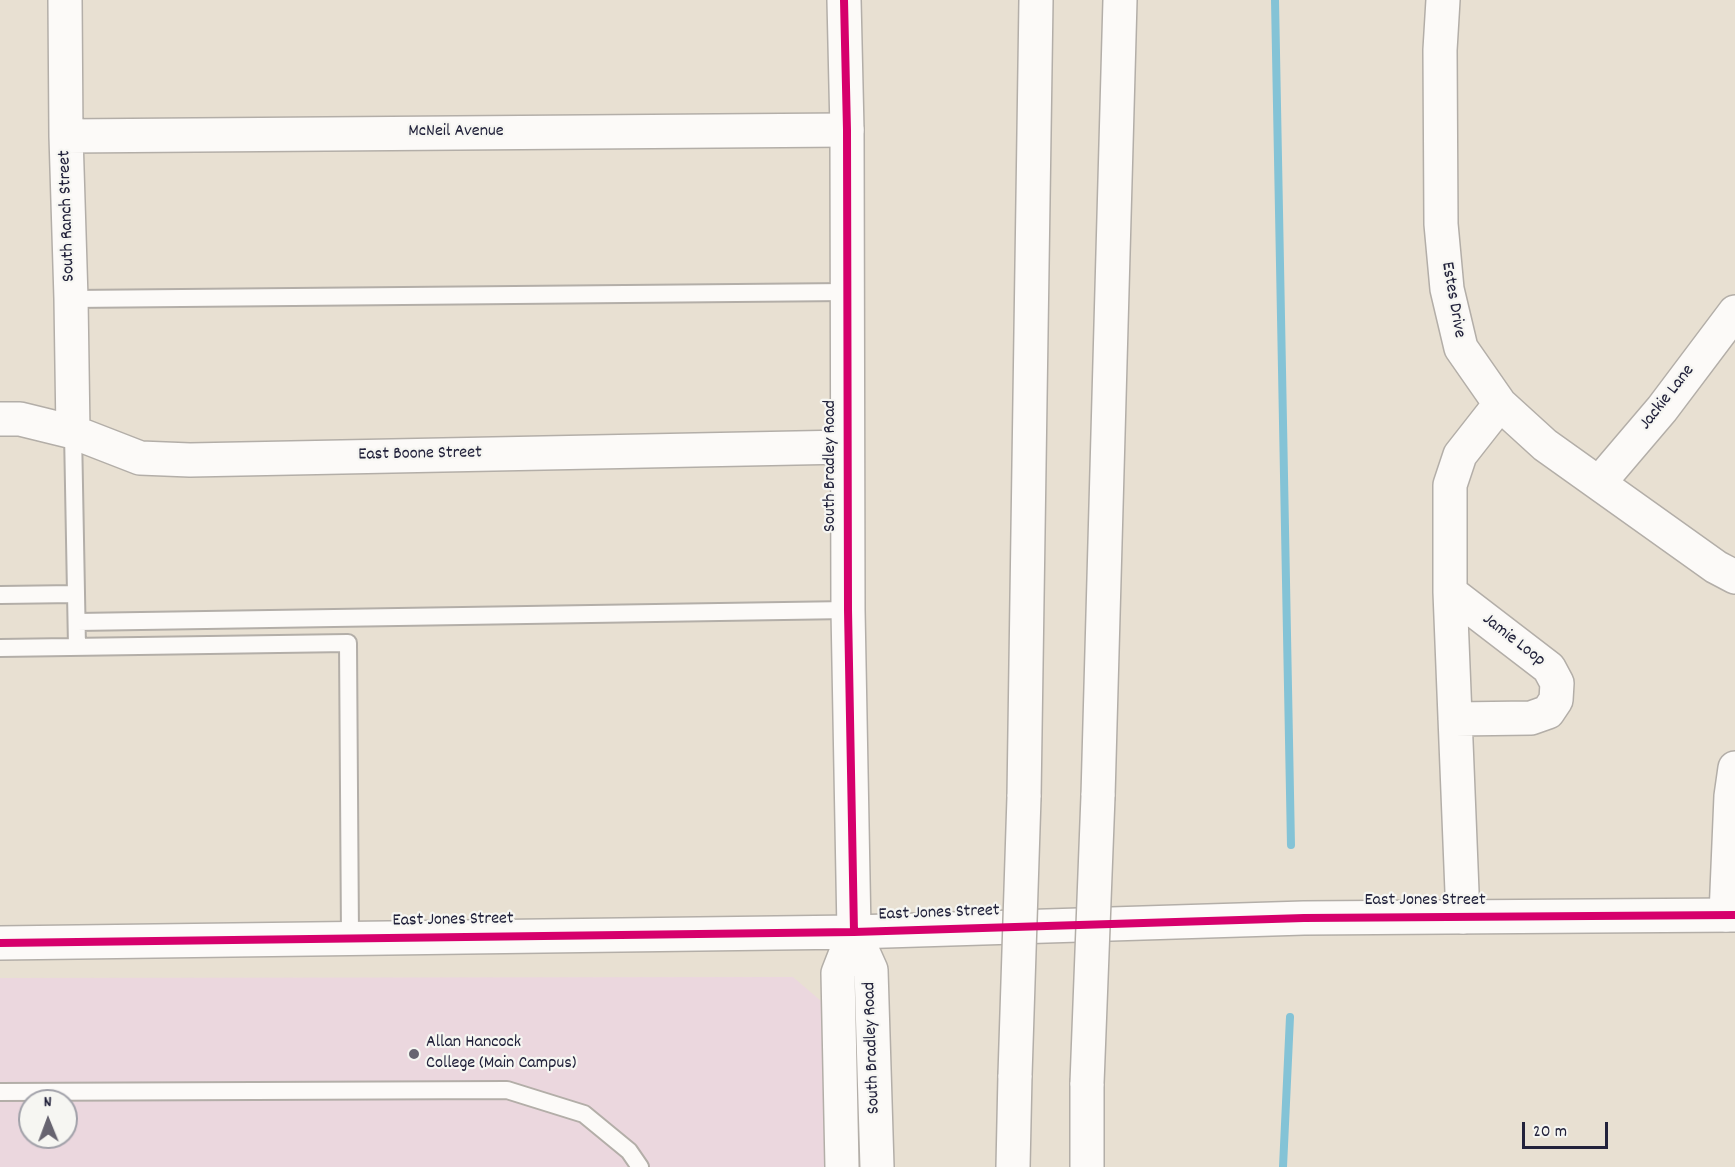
<!DOCTYPE html>
<html>
<head>
<meta charset="utf-8">
<style>
	body { margin:0 }
	#map { position:relative; width:1735px; height:1167px; overflow:hidden; background:#e8e0d2; font-family:Dekko,sans-serif }
	canvas { display:block }
	.north { position:absolute; left:18px; top:1089px; width:60px; height:60px; box-sizing:border-box; background:#f6f6f2; border:2px solid #a1a1a9; border-radius:50%; rotate:359deg; font-size:16px; font-weight:700; line-height:24px; text-align:center; color:#22223b }
	.north::after { content:''; display:block; margin:auto; width:21px; height:27px; background:#676470; clip-path:polygon(50% 0,100% 100%,50% 72%,0 100%) }
	.scale { position:absolute; left:1522px; top:1122px; width:86px; height:27px; box-sizing:border-box; border:3px solid #22223b; border-top:0; padding-left:8px; font-size:18px; line-height:21px; white-space:nowrap; color:#22223b; -webkit-text-stroke:4px #f6f6f2; paint-order:stroke }
</style>
</head>
<body>
<div id="map">
<canvas width="1735" height="1167"></canvas>
<div class="north">N</div>
<div class="scale">20 m</div>
</div>
<script>
const g = document.querySelector('canvas').getContext('2d');
g.lineJoin = 'round';
function paint(path, color) {
  g.fillStyle = color;
  g.fill(path, 'evenodd');
}
function toPath(rows) {
  const path = new Path2D();
  for (const r of rows) {
    path.moveTo(r[0], r[1]);
    for (let i = 2; i < r.length; i += 2) path.lineTo(r[i], r[i + 1]);
  }
  return path;
}
function trace(path, color, width, dash) {
  g.strokeStyle = color;
  g.lineWidth = width;
  g.lineCap = dash ? 'butt' : 'round';
  g.setLineDash(dash || []);
  g.stroke(path);
}
function write(font, color, halo, rows, align = 'center') {
  g.font = font + ' Dekko,sans-serif';
  g.lineWidth = 4.5;
  g.setLineDash([]);
  g.textBaseline = 'middle';
  g.strokeStyle = halo;
  g.fillStyle = color;
  for (const [text, x, y, turn = 0] of rows) {
    g.save();
    g.translate(x, y);
    g.rotate((+turn || 0) * Math.PI / 180);
    g.textAlign = isNaN(turn) ? turn : align;
    if (halo) g.strokeText(text, 0, 0);
    g.fillText(text, 0, 0);
    g.restore();
  }
}
paint(toPath([
	[793,977,828,1007,830,1167,0,1167,0,978],
	[30,1101,66,1101,66,1137,30,1137]
]), '#ebd7de');
trace(toPath([
	[1275,0,1291,845],
	[1283,1167,1290,1017]
]), '#84c3d6', 8);
const lane = toPath([
	[71,299,847,292],
	[73,432,77,647],
	[0,595,76,594],
	[77,622,848,610],
	[0,648,348,643,350,937],
	[0,1092,507,1090,584,1114,629,1151,640,1167]
]);
const street = toPath([
	[65,0,66,136,71,299,73,432],
	[1443,0,1440,50,1441,224,1447,289,1461,348,1500,404,1545,445,1716,567,1735,577],
	[66,136,847,130],
	[0,419,20,419,73,432,140,458,190,460,847,447],
	[1599,483,1662,409,1735,312],
	[1450,592,1549,668,1557,683,1556,700,1548,712,1531,718,1455,719],
	[1726,915,1731,796,1735,768],
	[1463,917,1450,592,1450,485,1460,455,1500,404]
]);
const secondary = toPath([
	[844,0,847,130,848,610,854,932,871,970,877,1167],
	[0,943,854,932,1304,918,1735,915],
	[842,1167,838,973,854,932]
]);
const highway = toPath([
	[1098,796,1120,0],
	[1024,797,1036,0],
	[1013,1167,1015,1075],
	[1087,1167,1087,1083]
]);
trace(lane, '#b3aea8', 20);
trace(street, '#b3aea8', 36);
trace(secondary, '#b3aea8', 36);
trace(highway, '#b3aea8', 36);
trace(lane, '#fcfaf8', 16);
trace(street, '#fcfaf8', 33);
trace(secondary, '#fcfaf8', 33);
trace(highway, '#fcfaf8', 33);
const highwayBridge = toPath([
	[1015,1075,1024,797],
	[1087,1083,1098,796]
]);
trace(highwayBridge, '#b3aea8', 36, []);
trace(highwayBridge, '#fcfaf8', 33);
trace(toPath([
	[844,0,847,130,848,610,854,932],
	[0,943,854,932,1304,918,1735,915]
]), '#d6006c', 8);
for (const [x, y, r, color] of [
	[414,1054,6,"#676470"]
]) {
  const dot = new Path2D();
  dot.arc(x, y, r, 0, 2 * Math.PI);
  g.fillStyle = color;
  g.fill(dot);
  trace(dot, '#f6f6f2', 2);
}
write('18px', '#22223b', '#f6f6f2', [
	["McNeil Avenue",456,133],
	["South Ranch Street",68,216,-92],
	["Estes Drive",1452,300,80],
	["Jackie Lane",1668,398,-52],
	["East Boone Street",420,455,-1],
	["South Bradley Road",832,466,-90],
	["Jamie Loop",1513,641,38],
	["East Jones Street",1425,902],
	["East Jones Street",939,914,-2],
	["East Jones Street",453,921,-1],
	["South Bradley Road",873,1048,-92]
]);
write('18px', '#22223b', '#f6f6f2', [
	["Allan Hancock",426,1044],
	["College (Main Campus)",426,1065]
], 'left');
</script>
</body>
</html>
